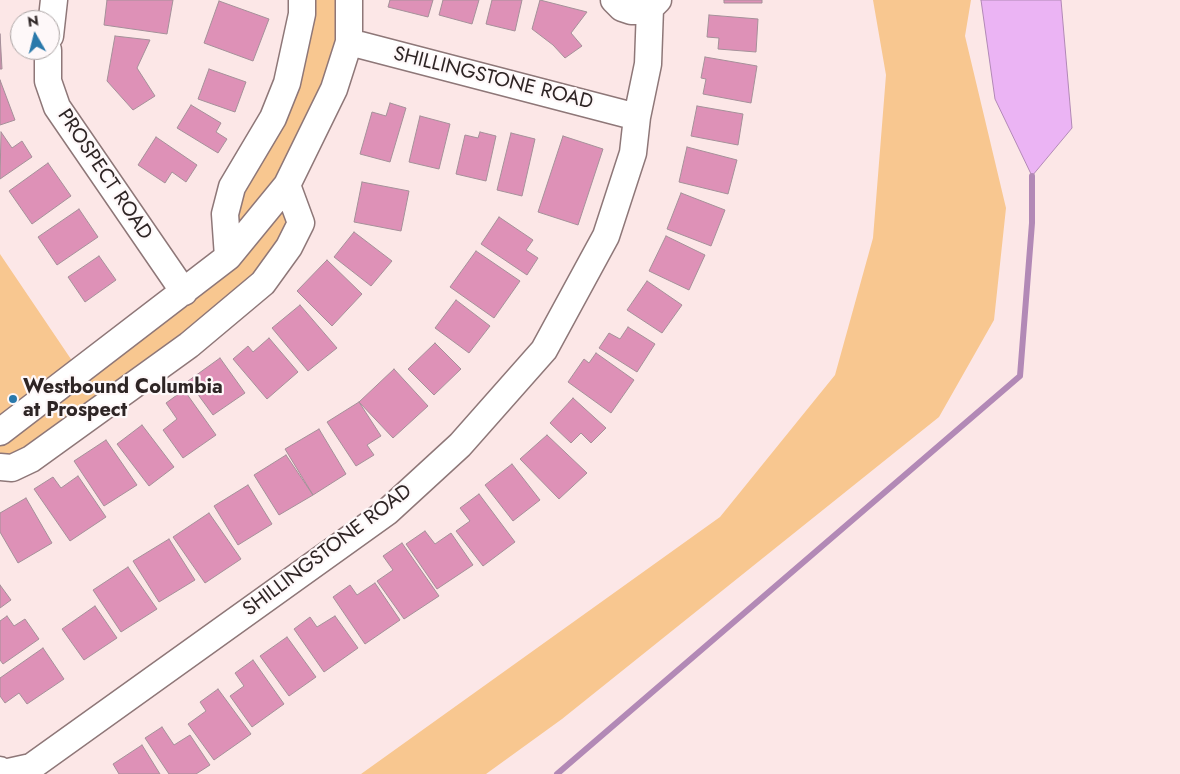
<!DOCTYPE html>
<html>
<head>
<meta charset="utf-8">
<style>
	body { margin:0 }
	#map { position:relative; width:1180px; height:774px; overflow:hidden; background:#fce7e7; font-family:Jost,sans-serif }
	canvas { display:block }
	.north { position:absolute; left:10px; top:10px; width:50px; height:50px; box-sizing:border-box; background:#fef8f9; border:1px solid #aba4a4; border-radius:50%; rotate:352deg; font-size:14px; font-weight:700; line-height:20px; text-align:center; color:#2e2525 }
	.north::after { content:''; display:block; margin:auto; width:18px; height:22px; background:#2a79ab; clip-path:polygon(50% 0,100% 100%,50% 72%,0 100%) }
</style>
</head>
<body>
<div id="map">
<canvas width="1180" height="774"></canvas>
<div class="north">N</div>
</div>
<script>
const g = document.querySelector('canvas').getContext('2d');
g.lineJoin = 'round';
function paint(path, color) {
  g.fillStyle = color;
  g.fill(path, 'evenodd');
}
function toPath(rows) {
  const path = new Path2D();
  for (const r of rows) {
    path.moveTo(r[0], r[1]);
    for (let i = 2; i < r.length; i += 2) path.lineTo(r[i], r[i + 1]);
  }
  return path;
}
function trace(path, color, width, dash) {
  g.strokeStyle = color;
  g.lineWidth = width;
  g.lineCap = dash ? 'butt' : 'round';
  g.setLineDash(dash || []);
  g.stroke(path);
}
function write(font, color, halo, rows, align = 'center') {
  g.font = font + ' Jost,sans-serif';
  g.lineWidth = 4.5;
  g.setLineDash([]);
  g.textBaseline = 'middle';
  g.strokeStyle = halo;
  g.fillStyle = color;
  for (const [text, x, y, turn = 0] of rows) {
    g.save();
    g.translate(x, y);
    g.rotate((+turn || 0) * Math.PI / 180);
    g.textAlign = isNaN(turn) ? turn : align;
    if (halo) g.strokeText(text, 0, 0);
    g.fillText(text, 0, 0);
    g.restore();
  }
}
paint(toPath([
	[302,0,349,0,349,42,287,185,305,221,255,289,22,468,0,457,0,254,81,374,233,258,243,171],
	[873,0,971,0,965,36,1006,208,994,320,939,417,562,719,486,774,361,774,720,517,835,375,873,238,886,75]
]), '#f8c790');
const water = toPath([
	[981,0,1061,0,1072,128,1032,176,995,99,981,0]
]);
paint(water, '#ebb4f4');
trace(water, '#b289b6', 1);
trace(toPath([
	[557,774,1020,376,1032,223,1032,176]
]), '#b289b6', 6);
const building = toPath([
	[107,0,173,0,167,34,104,25,107,0],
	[390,0,433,0,428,17,388,7,390,0],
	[443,0,479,0,472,24,439,15,443,0],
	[492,0,522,0,515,31,486,24,492,0],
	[540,0,587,12,571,33,582,46,565,58,553,45,532,29,540,0],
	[724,0,762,0,762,3,724,3,724,0],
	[219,1,269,19,253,61,204,43,219,1],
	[709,15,758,19,756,52,718,49,719,38,707,37,709,15],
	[0,34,2,69,0,69,0,34],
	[115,36,150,40,137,68,155,96,133,110,107,81,115,36],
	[705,57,757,66,751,103,703,94,706,79,701,78,705,57],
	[209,69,246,82,235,112,198,99,209,69],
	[0,80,15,120,0,125,0,80],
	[390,103,406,108,390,162,360,154,372,112,386,116,390,103],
	[191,105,221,123,216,132,227,139,218,153,177,128,191,105],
	[697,106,743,114,738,145,691,136,697,106],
	[420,116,450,124,439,169,409,162,420,116],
	[1,132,12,148,22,141,32,157,0,179,1,132],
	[480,132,496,136,486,181,456,174,465,135,478,138,480,132],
	[511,133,535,139,522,196,497,190,511,133],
	[563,136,603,149,578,225,538,212,563,136],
	[156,137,197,165,186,182,172,172,165,183,138,165,156,137],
	[687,147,737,160,728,194,679,182,687,147],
	[48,163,71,196,32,224,9,191,48,163],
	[362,182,409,191,401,231,354,222,362,182],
	[681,193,725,210,711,246,667,229,681,193],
	[79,209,98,237,57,265,38,237,79,209],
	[499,217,533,240,526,250,538,258,527,275,481,244,499,217],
	[354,232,392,261,371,286,334,257,354,232],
	[666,236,705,255,689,290,649,271,666,236],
	[476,251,520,281,494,318,450,287,476,251],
	[99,256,116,280,85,302,68,277,99,256],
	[327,260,362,294,332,326,297,291,327,260],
	[647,281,682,305,662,333,627,310,647,281],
	[456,300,490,326,469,353,435,328,456,300],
	[300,305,337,348,308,371,272,328,300,305],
	[628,327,655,344,637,372,599,348,609,333,620,339,628,327],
	[269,338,298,372,267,399,233,359,248,346,253,352,269,338],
	[435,343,461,369,434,395,408,369,435,343],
	[596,353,634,380,611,413,568,382,584,359,589,363,596,353],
	[220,358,245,393,213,415,188,381,220,358],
	[394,369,428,406,393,438,359,402,394,369],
	[184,390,216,435,183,458,163,430,177,419,166,403,184,390],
	[573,398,606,428,591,443,581,433,571,443,550,423,573,398],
	[359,402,381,436,367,445,374,455,356,466,327,422,359,402],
	[142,425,174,467,149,486,117,444,142,425],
	[319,429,346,474,313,495,285,449,319,429],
	[547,435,587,473,559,499,520,459,547,435],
	[106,440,137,485,104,506,74,461,106,440],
	[286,455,313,495,279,515,254,475,286,455],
	[512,464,540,500,513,521,485,485,512,464],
	[78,476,106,517,70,541,34,489,53,477,61,488,78,476],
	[248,485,272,524,238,545,214,506,248,485],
	[479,494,515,542,483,566,456,531,470,521,460,508,479,494],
	[26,498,52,543,18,563,0,532,0,513,26,498],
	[209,513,241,559,205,583,173,537,209,513],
	[425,531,435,544,451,533,473,565,437,589,406,544,425,531],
	[169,539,195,580,159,602,133,561,169,539],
	[402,543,439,596,404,619,377,581,393,570,383,556,402,543],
	[128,567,157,609,121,632,93,590,128,567],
	[375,583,400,620,365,644,333,597,350,585,357,595,375,583],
	[0,585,11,600,0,608,0,585],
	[95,606,117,638,84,660,62,629,95,606],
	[7,616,14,626,25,619,39,639,3,664,0,660,0,621,7,616],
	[335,616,358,648,324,672,294,629,310,617,317,627,335,616],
	[287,637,316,677,289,696,260,656,287,637],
	[43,648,64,679,27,704,19,693,5,703,0,696,0,678,43,648],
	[253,660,284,704,252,727,230,696,244,686,235,673,253,660],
	[218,689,251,734,214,760,188,724,206,711,200,702,218,689],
	[162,727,174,745,190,735,210,765,196,774,169,774,145,738,162,727],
	[142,745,160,774,119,774,113,764,142,745]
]);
paint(building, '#de91b7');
trace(building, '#a59099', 1);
const minor = toPath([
	[614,0,622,8,631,11,641,11,650,8,658,0],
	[50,36,54,0],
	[48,50,48,81,57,107,184,292],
	[637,117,648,64,650,8],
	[228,257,225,214,232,187,273,118,287,83,302,14,302,0],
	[0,432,228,257,287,185,334,89,349,42,349,0],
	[0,467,12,468,31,459,189,345,263,283,289,247,301,223,287,185],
	[0,770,4,773,31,767,387,512,460,445,544,350,606,236,633,153,637,117,349,42]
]);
trace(minor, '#8e7778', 29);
trace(minor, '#fff', 26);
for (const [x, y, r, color] of [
	[13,399,5,"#2a79ab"]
]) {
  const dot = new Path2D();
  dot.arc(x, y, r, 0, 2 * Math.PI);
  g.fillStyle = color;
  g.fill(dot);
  trace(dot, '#fef8f9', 2);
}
write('20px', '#2e2525', '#fef8f9', [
	["SHILLINGSTONE ROAD",493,79,14],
	["PROSPECT ROAD",104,175,56],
	["SHILLINGSTONE ROAD",328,551,-37]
]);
write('bold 20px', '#2e2525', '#fef8f9', [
	["Westbound Columbia",23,388],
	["at Prospect",23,411]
], 'left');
</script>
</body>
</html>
